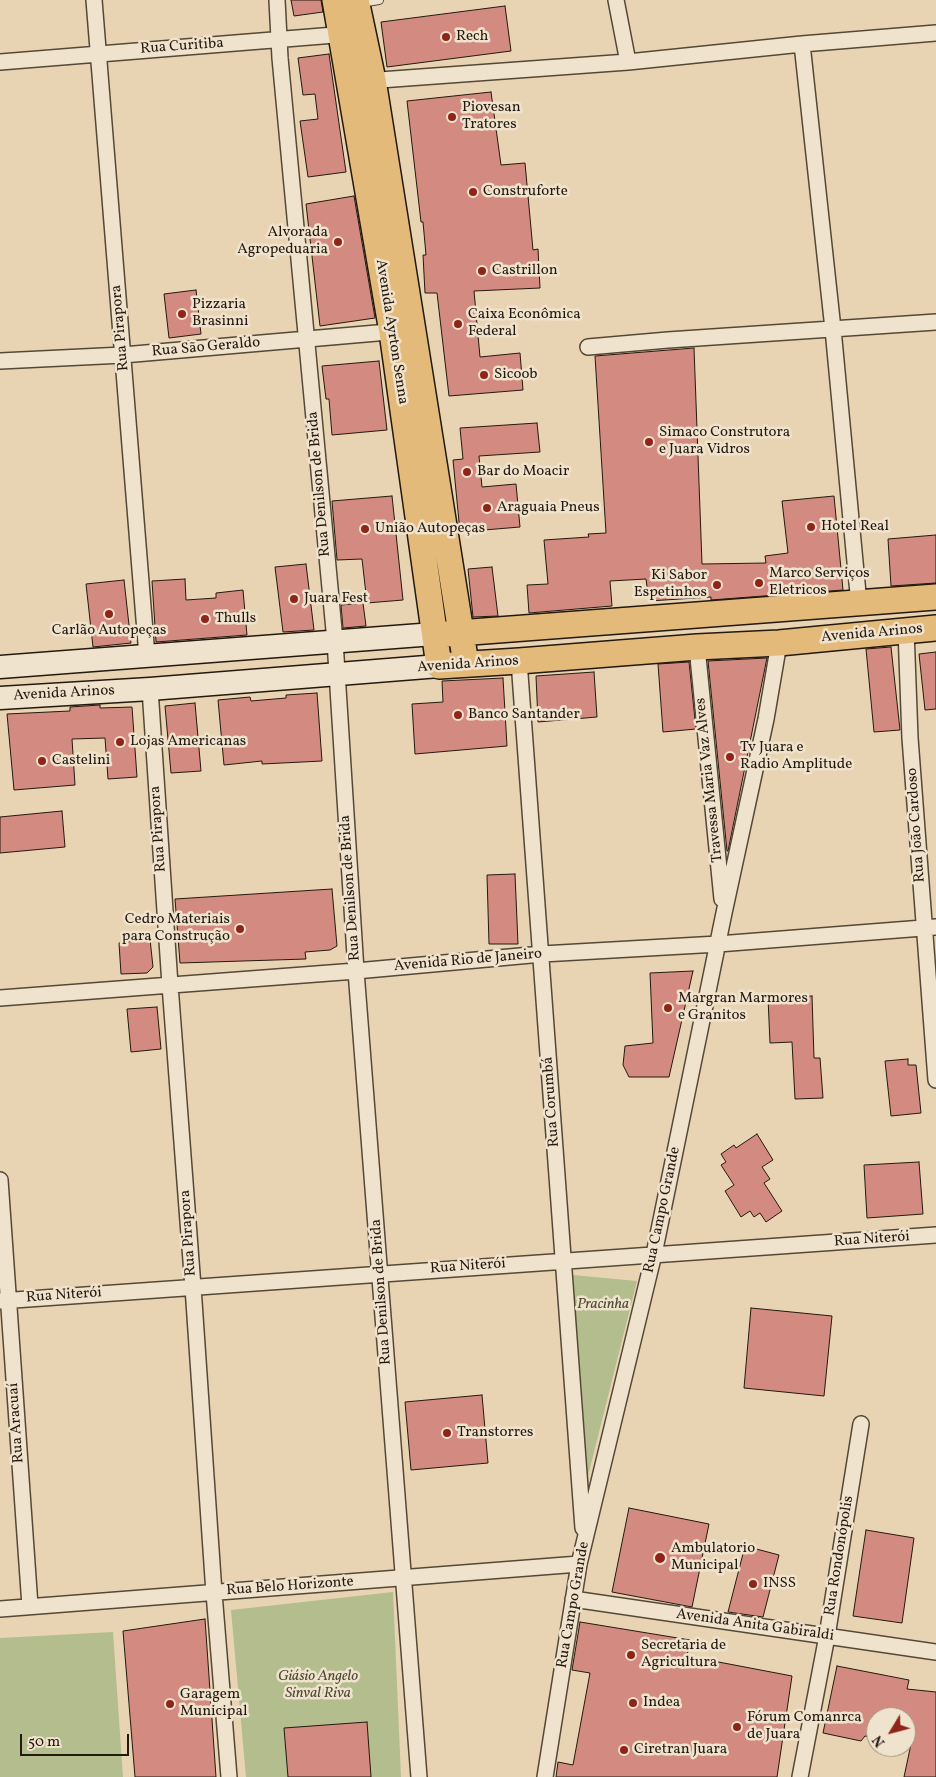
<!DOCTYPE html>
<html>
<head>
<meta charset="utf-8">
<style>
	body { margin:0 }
	#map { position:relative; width:936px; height:1777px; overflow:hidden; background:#e8d4b3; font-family:Vollkorn,serif }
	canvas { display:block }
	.north { position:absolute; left:866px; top:1707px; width:50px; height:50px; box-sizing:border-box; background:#f0e3ce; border:1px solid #9e9281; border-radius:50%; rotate:233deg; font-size:14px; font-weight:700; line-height:20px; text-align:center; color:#24190e }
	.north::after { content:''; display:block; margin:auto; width:18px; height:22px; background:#8f2418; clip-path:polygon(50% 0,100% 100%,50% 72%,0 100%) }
	.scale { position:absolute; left:20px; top:1734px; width:109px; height:22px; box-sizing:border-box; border:2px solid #24190e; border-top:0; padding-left:6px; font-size:15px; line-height:18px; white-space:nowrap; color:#24190e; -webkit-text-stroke:4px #f0e3ce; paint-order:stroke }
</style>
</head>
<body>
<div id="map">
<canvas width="936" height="1777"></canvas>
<div class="north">N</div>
<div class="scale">50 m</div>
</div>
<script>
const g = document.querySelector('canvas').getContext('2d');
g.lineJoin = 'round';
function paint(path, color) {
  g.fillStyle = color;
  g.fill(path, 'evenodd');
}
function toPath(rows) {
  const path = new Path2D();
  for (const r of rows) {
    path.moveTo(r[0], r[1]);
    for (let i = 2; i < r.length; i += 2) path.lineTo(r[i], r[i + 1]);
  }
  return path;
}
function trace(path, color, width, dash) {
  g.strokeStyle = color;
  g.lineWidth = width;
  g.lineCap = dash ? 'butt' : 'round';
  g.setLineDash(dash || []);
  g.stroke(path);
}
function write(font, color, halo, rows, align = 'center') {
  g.font = font + ' Vollkorn,serif';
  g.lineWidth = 5;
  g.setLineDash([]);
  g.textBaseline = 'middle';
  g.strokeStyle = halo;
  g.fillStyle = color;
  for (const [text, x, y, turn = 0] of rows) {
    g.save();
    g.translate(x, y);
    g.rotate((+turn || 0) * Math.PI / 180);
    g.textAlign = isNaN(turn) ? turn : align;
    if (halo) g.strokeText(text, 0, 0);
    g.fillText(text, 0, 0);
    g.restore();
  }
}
paint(toPath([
	[573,1275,637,1281,588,1476],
	[393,1592,401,1777,246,1777,231,1610],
	[113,1632,123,1777,0,1777,0,1638]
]), '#b3bd8e');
const building = toPath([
	[291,0,321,0,323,12,294,16,291,0],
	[505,6,511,51,387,67,381,22,505,6],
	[329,54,346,172,308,177,300,121,318,119,315,94,303,95,298,58,329,54],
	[491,92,501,165,525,163,533,250,538,249,540,288,474,291,480,357,520,353,523,390,449,396,437,293,425,293,423,255,426,255,423,222,421,222,407,101,491,92],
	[354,196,375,318,320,326,306,204,354,196],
	[196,290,201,334,169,338,164,294,196,290],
	[694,348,702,564,766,563,765,556,788,553,782,501,834,496,843,590,711,600,711,597,649,601,646,579,610,581,612,606,529,613,527,585,548,584,544,540,589,537,588,534,606,533,595,356,694,348],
	[379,361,387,430,332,435,329,399,326,399,322,366,379,361],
	[537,423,540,452,479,456,482,487,516,484,520,527,460,532,453,460,463,459,460,428,537,423],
	[392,496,403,600,367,603,362,559,337,560,332,501,392,496],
	[936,535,936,583,891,586,888,539,936,535],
	[306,564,314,630,283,632,275,567,306,564],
	[492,567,498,616,473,617,468,569,492,567],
	[185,579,186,600,216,598,216,593,243,590,247,635,156,642,152,581,185,579],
	[124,580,131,643,93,647,86,584,124,580],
	[363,603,366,626,343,628,341,605,363,603],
	[891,647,900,730,874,732,866,649,891,647],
	[936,652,936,709,925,710,919,654,936,652],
	[767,658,728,851,727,851,708,661,767,658],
	[689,662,696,729,663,732,658,664,689,662],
	[594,672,597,717,538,722,536,676,594,672],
	[503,678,507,746,415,754,412,704,443,702,442,681,503,678],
	[317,693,322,761,262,764,262,761,224,765,218,700,250,697,251,701,286,698,286,695,317,693],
	[195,703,201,771,171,773,165,706,195,703],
	[100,705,100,708,132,707,137,777,108,779,105,738,72,739,75,785,14,790,7,714,70,711,70,707,100,705],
	[62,811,65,847,0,853,0,817,62,811],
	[515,874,518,944,489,944,487,875,515,874],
	[332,889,337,946,330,950,305,952,306,959,180,963,175,899,332,889],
	[150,939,153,967,147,973,121,974,119,943,150,939],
	[693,971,669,1077,629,1077,623,1065,625,1046,653,1043,650,973,693,971],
	[812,996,814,1058,820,1058,823,1098,795,1099,792,1042,770,1043,768,998,812,996],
	[157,1007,161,1049,131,1052,127,1009,157,1007],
	[908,1059,908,1065,916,1065,921,1113,891,1116,885,1061,908,1059],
	[757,1134,773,1160,762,1167,770,1179,764,1183,782,1211,766,1222,760,1213,754,1217,750,1211,741,1217,725,1191,734,1185,721,1165,726,1162,721,1154,734,1145,736,1148,757,1134],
	[919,1162,923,1214,867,1218,864,1165,919,1162],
	[751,1308,832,1316,824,1396,744,1388,751,1308],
	[482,1395,488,1463,411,1470,405,1402,482,1395],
	[629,1508,709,1524,692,1607,612,1592,629,1508],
	[866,1530,914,1538,902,1623,853,1616,866,1530],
	[745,1546,779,1555,763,1617,728,1612,745,1546],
	[205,1619,216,1777,135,1777,123,1631,205,1619],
	[580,1622,690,1640,687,1656,792,1676,777,1777,556,1777,558,1762,573,1765,590,1673,572,1670,580,1622],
	[837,1666,909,1680,907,1689,936,1692,936,1777,904,1777,914,1730,907,1729,909,1717,876,1717,876,1738,865,1736,861,1741,823,1733,837,1666],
	[367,1722,371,1777,288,1777,284,1728,367,1722]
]);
paint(building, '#d38a80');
trace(building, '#24190e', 1);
const lane = toPath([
	[361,3,379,0]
]);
const street = toPath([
	[94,0,147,656],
	[277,0,280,58,335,641,356,971,419,1777],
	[616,0,628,62],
	[802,44,833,329,859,604],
	[0,62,347,34],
	[366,81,628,62,802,44,936,33],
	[588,347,668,340,936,322],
	[0,361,123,355,400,331],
	[906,630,910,738,936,1080],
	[697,647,722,899],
	[519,661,583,1528],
	[150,689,170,985,193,1287,214,1593,229,1777],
	[0,998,356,971,542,954,718,944,936,927],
	[0,1180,30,1606],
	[0,1301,936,1235],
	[573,1599,936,1652],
	[0,1609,579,1564],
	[545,1777,579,1564,654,1254,724,913,766,719,779,643],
	[800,1777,827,1636,861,1424]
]);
const secondary = toPath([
	[0,667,434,634],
	[0,698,150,689,439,666]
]);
const primary = toPath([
	[335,0,392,332,439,666,519,661,697,647,779,643,936,628],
	[356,0,373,80,466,664],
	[445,634,936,597]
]);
trace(lane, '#554837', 10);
trace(street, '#554837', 18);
trace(secondary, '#24190e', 25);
trace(primary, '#24190e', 28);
trace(lane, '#f0e3ce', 8);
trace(street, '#f0e3ce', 15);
trace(secondary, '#f0e3ce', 22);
trace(primary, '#e4ba7a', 25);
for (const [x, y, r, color] of [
	[446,37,5,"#8f2418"],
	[452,117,5,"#8f2418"],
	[473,192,5,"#8f2418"],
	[338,242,5,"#8f2418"],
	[482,271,5,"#8f2418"],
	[182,314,5,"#8f2418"],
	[458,324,5,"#8f2418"],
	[484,375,5,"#8f2418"],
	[649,442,5,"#8f2418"],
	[467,472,5,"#8f2418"],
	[487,508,5,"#8f2418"],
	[811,527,5,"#8f2418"],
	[365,529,5,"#8f2418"],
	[759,583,5,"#8f2418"],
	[717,585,5,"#8f2418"],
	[294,599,5,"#8f2418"],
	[109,614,5,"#8f2418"],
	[205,619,5,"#8f2418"],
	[458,715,5,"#8f2418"],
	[120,742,5,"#8f2418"],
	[730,757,5,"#8f2418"],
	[42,761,5,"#8f2418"],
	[240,929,5,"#8f2418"],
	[668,1008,5,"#8f2418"],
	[447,1433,5,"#8f2418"],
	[660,1558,6,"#8f2418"],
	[753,1584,5,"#8f2418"],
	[631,1655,5,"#8f2418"],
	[633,1703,5,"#8f2418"],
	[170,1704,5,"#8f2418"],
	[737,1727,5,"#8f2418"],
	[624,1750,5,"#8f2418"]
]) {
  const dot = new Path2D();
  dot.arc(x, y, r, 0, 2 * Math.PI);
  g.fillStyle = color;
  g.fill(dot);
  trace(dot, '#f0e3ce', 2);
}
write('15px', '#24190e', '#f0e3ce', [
	["Rech",456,37],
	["Piovesan",462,108],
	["Tratores",462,125],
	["Construforte",483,192],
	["Alvorada",328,233,"right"],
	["Agropeduaria",328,250,"right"],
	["Castrillon",492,271],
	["Pizzaria",192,305],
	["Brasinni",192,322],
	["Caixa Econômica",468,315],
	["Federal",468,332],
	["Sicoob",494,375],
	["Simaco Construtora",659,433],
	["e Juara Vidros",659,450],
	["Bar do Moacir",477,472],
	["Araguaia Pneus",497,508],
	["Hotel Real",821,527],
	["União Autopeças",375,529],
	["Marco Serviços",769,574],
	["Eletricos",769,591],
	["Ki Sabor",707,576,"right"],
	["Espetinhos",707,593,"right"],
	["Juara Fest",304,599],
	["Thulls",215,619],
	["Carlão Autopeças",109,631,"center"],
	["Banco Santander",468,715],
	["Lojas Americanas",130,742],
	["Tv Juara e",740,748],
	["Radio Amplitude",740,765],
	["Castelini",52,761],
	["Cedro Materiais",230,920,"right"],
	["para Construção",230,937,"right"],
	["Margran Marmores",678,999],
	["e Granitos",678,1016],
	["Transtorres",457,1433],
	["Ambulatorio",671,1549],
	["Municipal",671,1566],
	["INSS",763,1584],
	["Secretaria de",641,1646],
	["Agricultura",641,1663],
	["Garagem",180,1695],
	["Municipal",180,1712],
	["Indea",643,1703],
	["Fórum Comanrca",747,1718],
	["de Juara",747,1735],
	["Ciretran Juara",634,1750]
], 'left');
write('15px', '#24190e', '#f0e3ce', [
	["Rua Curitiba",182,47,-4],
	["Rua Pirapora",121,328,-95],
	["Avenida Ayrton Senna",391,332,81],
	["Rua São Geraldo",206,348,-5],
	["Rua Denilson de Brida",320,484,-95],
	["Avenida Arinos",872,634,-5],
	["Avenida Arinos",468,665,-4],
	["Avenida Arinos",64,694,-3],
	["Travessa Maria Vaz Alves",710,780,-96],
	["Rua João Cardoso",917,825,-94],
	["Rua Pirapora",159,829,-94],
	["Rua Denilson de Brida",351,888,-94],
	["Avenida Rio de Janeiro",468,961,-5],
	["Rua Corumbá",552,1102,-94],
	["Rua Campo Grande",663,1210,-78],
	["Rua Pirapora",189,1233,-94],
	["Rua Niterói",872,1240,-4],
	["Rua Niterói",468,1267,-4],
	["Rua Denilson de Brida",382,1292,-94],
	["Rua Niterói",64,1296,-4],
	["Rua Aracuaí",17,1423,-94],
	["Rua Rondonópolis",840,1556,-81],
	["Rua Belo Horizonte",290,1587,-4],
	["Rua Campo Grande",574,1605,-80],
	["Avenida Anita Gabiraldi",755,1626,8]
]);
write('italic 15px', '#4f4a34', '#f0e3ce', [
	["Pracinha",603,1305],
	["Giásio Angelo",318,1677],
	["Sinval Riva",318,1694]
]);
</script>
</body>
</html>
